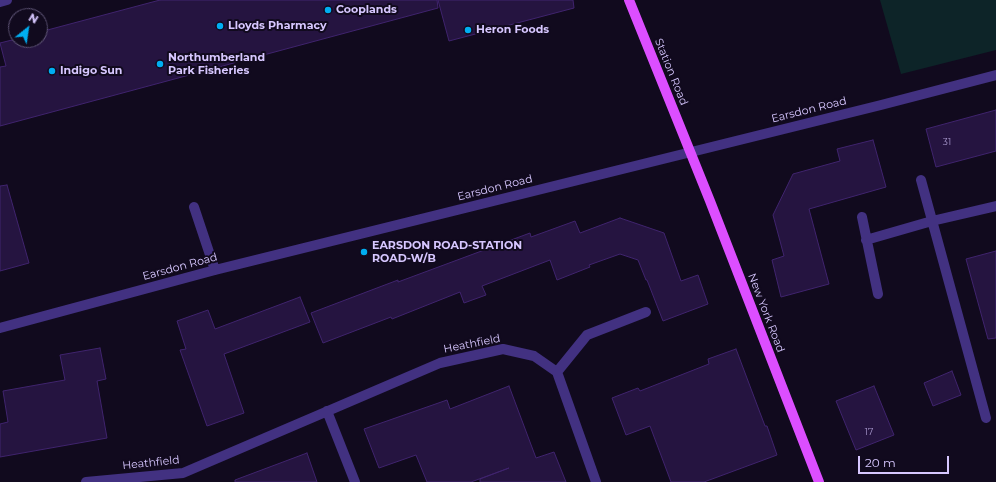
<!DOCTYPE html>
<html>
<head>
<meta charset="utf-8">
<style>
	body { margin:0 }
	#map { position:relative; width:996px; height:482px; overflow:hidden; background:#110a1e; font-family:Montserrat,sans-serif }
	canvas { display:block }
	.north { position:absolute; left:8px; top:8px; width:40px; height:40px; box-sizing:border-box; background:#110a1e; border:1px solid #605678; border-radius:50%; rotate:30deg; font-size:11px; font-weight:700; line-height:16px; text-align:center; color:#d7c7ff }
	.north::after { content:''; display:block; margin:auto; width:14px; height:18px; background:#00aef2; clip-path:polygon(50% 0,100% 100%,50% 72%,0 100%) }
	.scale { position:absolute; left:858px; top:456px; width:91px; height:18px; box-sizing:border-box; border:2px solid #d7c7ff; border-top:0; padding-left:5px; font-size:12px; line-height:14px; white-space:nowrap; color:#d7c7ff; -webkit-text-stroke:3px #110a1e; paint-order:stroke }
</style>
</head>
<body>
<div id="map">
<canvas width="996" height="482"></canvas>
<div class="north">N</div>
<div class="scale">20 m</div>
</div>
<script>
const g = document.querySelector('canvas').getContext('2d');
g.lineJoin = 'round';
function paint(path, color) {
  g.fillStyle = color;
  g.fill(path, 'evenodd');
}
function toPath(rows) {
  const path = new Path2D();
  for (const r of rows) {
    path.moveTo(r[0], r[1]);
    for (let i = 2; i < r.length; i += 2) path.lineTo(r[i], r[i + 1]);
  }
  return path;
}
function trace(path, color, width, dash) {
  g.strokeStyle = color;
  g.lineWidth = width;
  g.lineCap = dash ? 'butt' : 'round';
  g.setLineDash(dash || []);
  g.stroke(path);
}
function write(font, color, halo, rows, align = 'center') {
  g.font = font + ' Montserrat,sans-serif';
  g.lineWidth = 4;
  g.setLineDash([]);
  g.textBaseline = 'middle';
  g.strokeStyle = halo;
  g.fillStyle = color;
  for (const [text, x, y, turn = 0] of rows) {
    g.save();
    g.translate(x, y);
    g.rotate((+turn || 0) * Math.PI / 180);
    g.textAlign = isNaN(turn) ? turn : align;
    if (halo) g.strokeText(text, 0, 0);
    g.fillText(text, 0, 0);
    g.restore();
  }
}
paint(toPath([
	[880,0,996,0,996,50,901,74]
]), '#0d2428');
const building = toPath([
	[160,0,437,0,438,8,0,126,0,67,6,66,0,43,16,39,16,40,40,40,40,32,160,0],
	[438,0,573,0,574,8,449,41,438,0],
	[996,110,996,151,936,167,926,129,996,110],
	[873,140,886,187,809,209,829,284,781,297,772,260,784,256,773,215,793,174,840,161,837,149,873,140],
	[7,185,29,263,0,271,0,186,7,185],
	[620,218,664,233,681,281,698,275,708,304,663,321,647,280,646,280,638,260,620,254,589,265,590,267,557,280,550,260,482,286,486,295,464,303,460,292,392,319,391,317,323,343,311,313,398,280,398,282,530,233,531,237,575,221,580,233,620,218],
	[996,251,996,338,988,339,966,259,996,251],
	[300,297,310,322,224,354,244,413,207,426,180,350,186,349,177,321,208,310,215,329,300,297],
	[100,348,106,379,97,381,107,438,0,457,0,424,8,422,3,391,65,380,60,355,100,348],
	[736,349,765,426,767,426,777,455,704,482,671,482,650,426,626,435,612,398,638,388,640,391,709,364,708,359,736,349],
	[952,371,961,395,933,406,924,383,952,371],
	[509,386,536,458,554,452,566,482,480,482,480,479,509,468,471,482,427,482,416,455,379,468,364,429,447,400,450,409,509,386],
	[874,386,894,435,856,450,836,401,874,386],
	[307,453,317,482,235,482,235,480,307,453]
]);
paint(building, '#251440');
trace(building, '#40246e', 1);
trace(toPath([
	[0,2,7,0],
	[921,180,986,418],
	[194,207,215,270],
	[862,217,878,294],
	[866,240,932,221,996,206],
	[0,328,215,270,881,105,996,75],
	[557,372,587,335,646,312],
	[327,411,355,482],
	[86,482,183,473,440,363,503,349,534,356,557,372,596,482]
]), '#423181', 10);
trace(toPath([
	[629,0,710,201,819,482]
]), '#dc4eff', 10);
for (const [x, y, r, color] of [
	[328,10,4,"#00aef2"],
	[220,26,4,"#00aef2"],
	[468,30,4,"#00aef2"],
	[160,64,4,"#00aef2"],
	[52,71,4,"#00aef2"],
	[364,252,4,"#00aef2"]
]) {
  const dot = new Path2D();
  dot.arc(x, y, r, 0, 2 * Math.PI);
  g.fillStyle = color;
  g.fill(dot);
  trace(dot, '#110a1e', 1.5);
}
write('9px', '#aa9acf', null, [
	["31",947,142],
	["17",869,432]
]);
write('bold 11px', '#d7c7ff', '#110a1e', [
	["Cooplands",336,10],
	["Lloyds Pharmacy",228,26],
	["Heron Foods",476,30],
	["Northumberland",168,58],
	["Park Fisheries",168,71],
	["Indigo Sun",60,71],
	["EARSDON ROAD-STATION",372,246],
	["ROAD-W/B",372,259]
], 'left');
write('11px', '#d7c7ff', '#110a1e', [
	["Station Road",671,72,68],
	["Earsdon Road",809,110,-14],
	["Earsdon Road",495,188,-14],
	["Earsdon Road",180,267,-15],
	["New York Road",766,313,69],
	["Heathfield",472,344,-11],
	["Heathfield",151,463,-6]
]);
</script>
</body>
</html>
